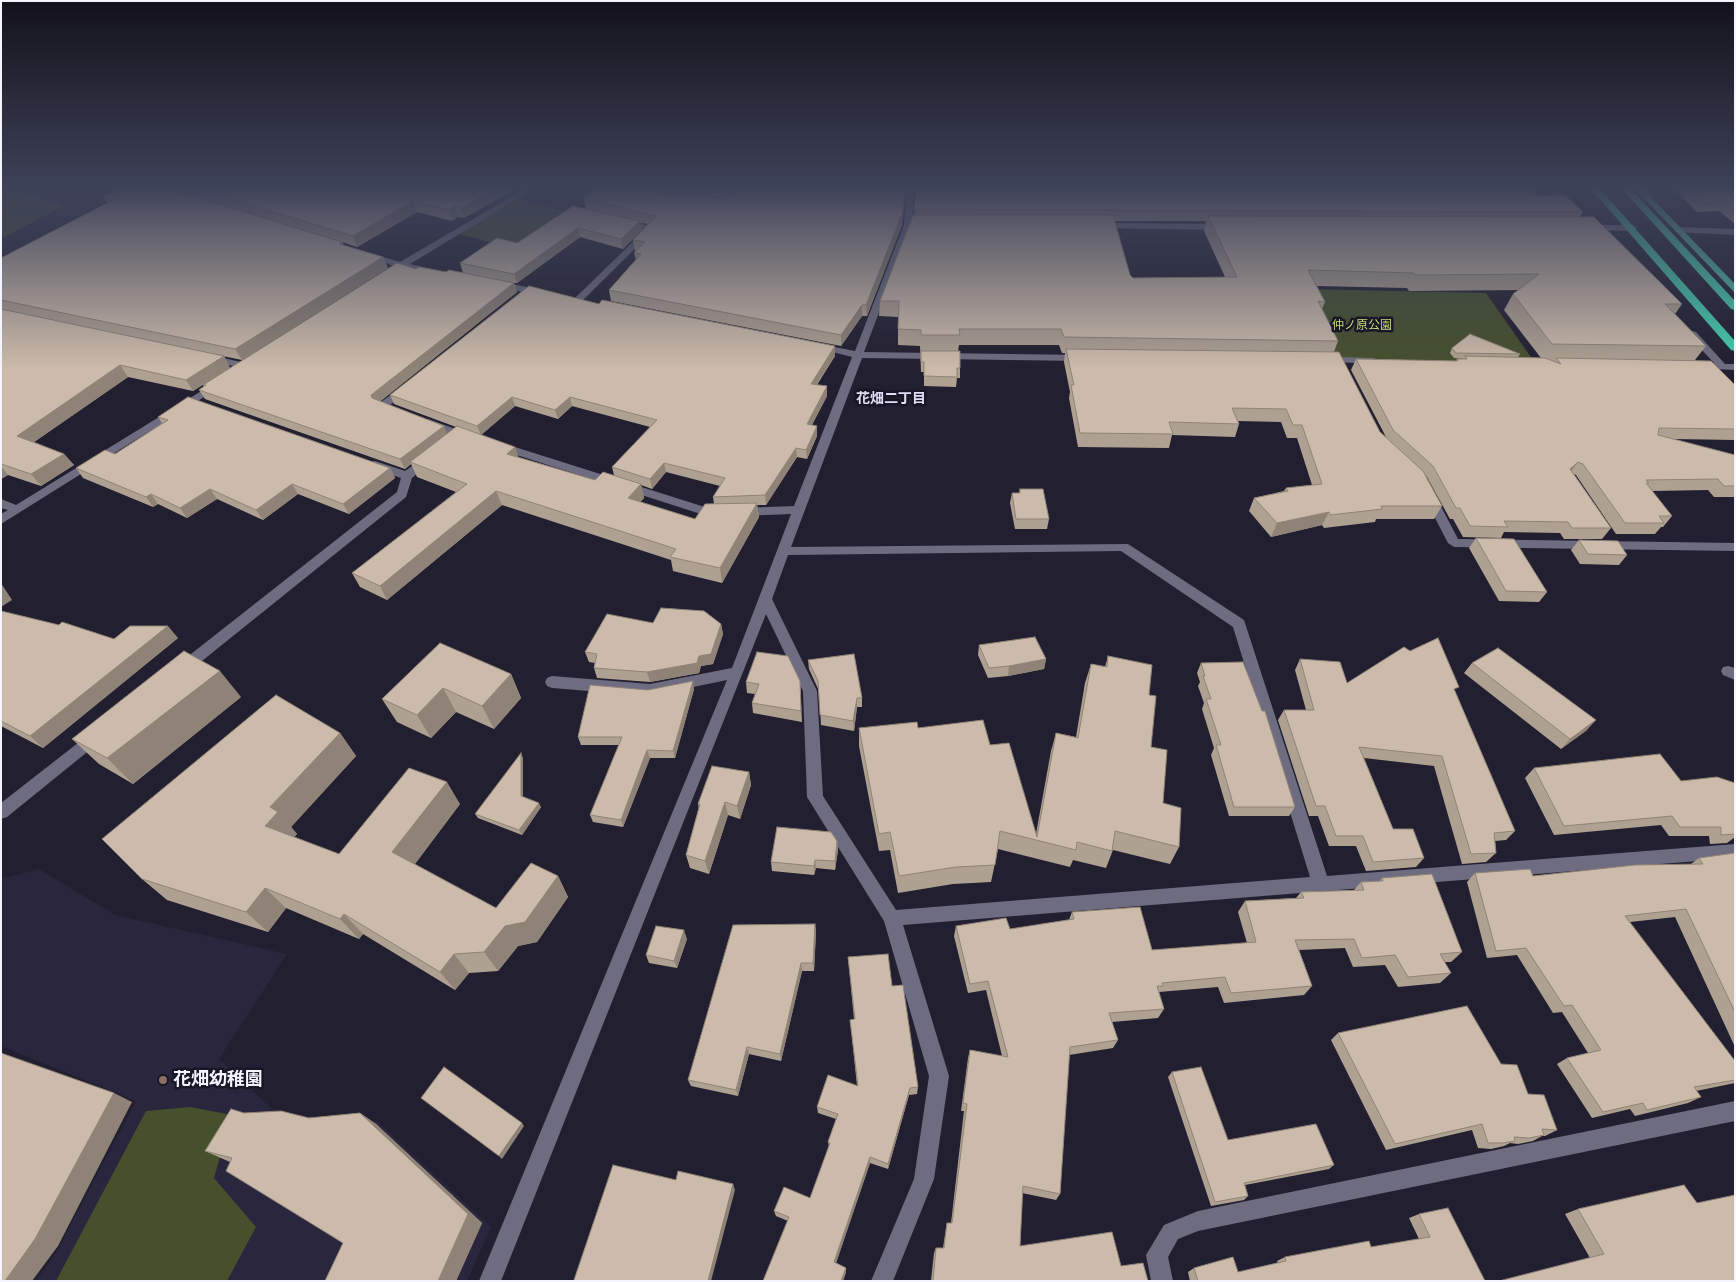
<!DOCTYPE html>
<html>
<head>
<meta charset="utf-8">
<style>
	body { margin:0 }
	#map { position:relative; width:1736px; height:1282px; overflow:hidden; background:#222030; font-family:Raleway,sans-serif }
	canvas { display:block }
	.frame { position:absolute; inset:0; border:2px solid #f4f4ff; pointer-events:none }
</style>
</head>
<body>
<div id="map">
<canvas width="1736" height="1282"></canvas>
<div class="frame"></div>
</div>
<script>
const g = document.querySelector('canvas').getContext('2d');
g.lineJoin = 'round';
function paint(path, color) {
  g.fillStyle = color;
  g.fill(path, 'evenodd');
}
function toPath(rows) {
  const path = new Path2D();
  for (const r of rows) {
    path.moveTo(r[0], r[1]);
    for (let i = 2; i < r.length; i += 2) path.lineTo(r[i], r[i + 1]);
  }
  return path;
}
function trace(path, color, width, dash) {
  g.strokeStyle = color;
  g.lineWidth = width;
  g.lineCap = dash ? 'butt' : 'round';
  g.setLineDash(dash || []);
  g.stroke(path);
}
function write(font, color, halo, rows, align = 'center') {
  g.font = font + ' Raleway,"Noto Sans JP",sans-serif';
  g.lineWidth = 5;
  g.setLineDash([]);
  g.textBaseline = 'middle';
  g.strokeStyle = halo;
  g.fillStyle = color;
  for (const [text, x, y, turn = 0] of rows) {
    g.save();
    g.translate(x, y);
    g.rotate((+turn || 0) * Math.PI / 180);
    g.textAlign = isNaN(turn) ? turn : align;
    if (halo) g.strokeText(text, 0, 0);
    g.fillText(text, 0, 0);
    g.restore();
  }
}
paint(toPath([
	[1,190,126,190,1,257],
	[39,869,115,915,287,954,219,1059,272,1109,329,1126,377,1121,491,1227,467,1281,36,1281,57,1251,136,1101,1,1046,1,879]
]), '#29263d');
paint(toPath([
	[1,190,45,199,63,206,1,239],
	[514,198,568,212,517,249,455,233],
	[1305,289,1486,293,1535,363,1339,360],
	[190,1107,232,1115,214,1178,256,1227,227,1281,56,1281,146,1111]
]), '#46502c');
paint(toPath([
	[523,190,532,190,410,264,436,270,436,274,403,268,395,269,394,266,363,255,367,252,400,262,523,190],
	[906,190,914,190,912,225,864,352,1083,355,1088,358,1083,361,862,358,791,547,1128,544,1244,620,1327,876,1735,844,1735,858,903,925,949,1076,934,1179,893,1281,871,1281,914,1179,929,1076,884,921,807,797,803,691,766,614,501,1281,479,1281,727,680,650,696,552,688,547,686,545,682,547,678,552,676,650,684,732,668,791,514,741,516,735,512,741,508,794,506,852,357,813,347,818,344,855,351,904,225,906,190],
	[1121,551,1233,627,1310,877,896,910,823,796,817,691,772,599,788,555,1121,551],
	[1548,190,1556,190,1574,206,1574,210,1568,210,1548,190],
	[624,219,656,228,581,302,575,302,575,298,646,229,621,224,620,222,624,219],
	[1099,223,1222,224,1226,227,1222,230,1096,228,1096,224,1099,223],
	[1586,225,1633,225,1637,228,1633,231,1583,230,1583,226,1586,225],
	[1678,227,1735,229,1735,235,1675,232,1675,228,1678,227],
	[499,281,544,291,546,293,541,296,496,286,496,282,499,281],
	[1692,331,1696,332,1725,364,1735,364,1735,370,1694,368,1694,364,1714,363,1687,334,1692,331],
	[210,355,250,364,251,366,246,369,206,360,206,356,210,355],
	[1339,357,1374,358,1379,361,1374,364,1335,362,1335,358,1339,357],
	[216,382,221,385,220,387,1,524,1,514,8,510,1,508,1,499,16,505,216,382],
	[406,384,410,385,410,389,390,405,397,408,397,412,393,413,378,408,378,404,406,384],
	[428,419,464,432,466,434,456,442,448,442,446,440,452,435,424,424,424,420,428,419],
	[499,442,711,509,723,509,725,512,719,516,707,516,495,448,495,444,499,442],
	[428,455,434,459,412,478,406,497,187,673,177,673,175,669,177,665,397,492,401,478,371,468,371,462,375,461,405,471,428,455],
	[1429,491,1435,495,1458,539,1735,543,1735,551,1454,547,1448,543,1423,495,1429,491],
	[1728,666,1735,668,1735,680,1723,675,1721,671,1723,667,1728,666],
	[97,730,102,732,104,736,102,740,7,817,1,819,1,803,92,732,97,730],
	[1735,1101,1735,1121,1198,1231,1178,1239,1168,1257,1173,1281,1151,1281,1146,1255,1164,1225,1198,1211,1735,1101]
]), '#6e6c80');
paint(toPath([
	[1636,190,1644,190,1735,284,1735,293,1636,190]
]), '#4dbca5');
paint(toPath([
	[1592,190,1601,190,1735,341,1735,351,1731,350,1592,190],
	[1623,190,1632,190,1735,301,1735,310,1731,309,1623,190]
]), '#45d0ae');
paint(toPath([
	[117,190,514,190,464,218,458,217,452,221,417,212,357,247,342,242,344,245,383,257,388,268,242,360,159,343,224,356,230,368,193,391,128,377,34,442,64,454,74,465,41,486,8,475,1,479,1,258,107,203,103,197],
	[596,190,906,190,902,225,867,316,862,316,841,346,611,301,609,290,636,260,634,253,636,251,635,251,633,240,648,224,641,223,642,230,623,249,580,237,517,283,514,283,517,292,380,401,447,434,456,427,394,404,390,395,599,304,835,356,817,385,827,386,827,396,812,425,817,426,817,436,807,459,797,457,766,505,757,505,759,517,722,583,673,571,671,560,502,505,387,600,360,587,352,573,456,492,417,477,411,464,405,469,205,399,199,390,204,386,203,385,416,269,446,272,463,273,460,263,517,243,586,209,583,198],
	[515,406,558,419,572,406,650,427,612,467,614,475,595,480,518,457,481,435],
	[666,472,720,486,713,497,714,504,695,519,640,502,644,498,641,485,652,489],
	[914,190,1531,190,1539,196,1583,212,1580,217,1682,304,1675,314,1706,346,1695,360,1735,385,1735,440,1673,439,1735,455,1735,497,1714,497,1708,490,1652,491,1672,516,1663,527,1661,527,1655,534,1616,534,1576,475,1574,474,1611,528,1602,539,1564,539,1560,533,1504,532,1501,538,1463,537,1453,519,1450,519,1427,477,1424,474,1442,506,1434,519,1376,519,1375,522,1324,528,1322,525,1271,537,1249,511,1254,498,1284,491,1286,488,1312,485,1297,438,1287,438,1281,422,1238,421,1239,424,1235,437,1172,435,1169,448,1078,447,1069,398,1070,392,1064,362,1065,353,1062,353,1059,345,959,345,958,351,960,368,960,378,957,378,956,387,924,386,924,372,921,372,920,346,898,345,898,317,879,316,880,301,914,215,916,190],
	[1114,221,1206,221,1204,231,1225,277,1133,278,1130,275],
	[1317,286,1407,288,1409,291,1519,290,1513,294,1504,310,1541,358,1518,357,1520,354,1452,348,1450,353,1454,358,1464,359,1457,359,1456,361,1356,359,1351,370,1386,437,1380,432,1334,352,1338,341,1322,309,1325,302],
	[1675,190,1735,190,1735,224,1719,211,1697,212],
	[158,417,390,468,395,478,349,514,298,494,263,520,217,499,187,518,158,504,153,507,83,478,76,468,115,454,162,423],
	[1020,489,1049,519,1047,529,1015,529,1010,503,1012,493,1019,493],
	[1476,538,1547,592,1539,602,1499,601,1469,548],
	[1579,540,1627,555,1619,565,1580,564,1571,550],
	[1,611,114,639,178,638,43,748,1,726],
	[653,623,721,624,723,634,713,664,701,666,699,673,650,682,597,678,594,668,595,663,589,662,585,652],
	[979,645,1046,659,1044,669,1008,676,988,678,978,655],
	[1108,656,1149,695,1151,747,1163,803,1179,847,1170,864,1113,850,1106,868,1073,860,1070,867,998,849,991,882,953,884,898,893,890,850,879,851,859,746,859,728,918,728,990,745,1036,834,1051,751,1056,733,1076,737,1085,683,1091,664,1105,667],
	[1300,659,1347,683,1455,691,1515,831,1506,840,1495,841,1496,853,1486,862,1462,864,1434,766,1364,758,1393,829,1424,858,1416,867,1366,871,1356,846,1329,846,1318,816,1309,816,1278,720,1284,710,1306,710,1295,670],
	[808,660,862,698,862,707,857,707,854,731,821,725,819,691,809,669],
	[1201,663,1295,807,1289,816,1229,816,1211,755,1214,748,1202,709,1204,703,1198,686,1200,682,1197,673],
	[1472,663,1587,730,1561,749,1464,673],
	[511,674,521,698,494,729,456,712,431,738,397,722,382,699],
	[800,681,802,722,753,713,752,703,755,694,747,693,746,682],
	[694,689,675,758,650,758,623,827,593,822,590,815,619,745,581,745,578,737,648,690],
	[241,697,133,784,99,764,72,739],
	[340,733,356,756,291,827,297,834,294,837,339,854,460,804,415,864,496,908,558,876,568,897,537,942,518,946,498,971,469,973,455,990,363,934,359,939,286,908,268,932,167,900,142,879],
	[523,758,523,797,541,807,522,835,478,818,475,814],
	[1534,768,1681,781,1735,783,1735,837,1727,843,1710,844,1709,836,1669,836,1661,825,1554,835,1525,778],
	[749,772,751,785,740,819,728,815,709,874,690,868,686,855,699,809,698,804],
	[837,841,838,850,835,870,816,868,814,875,772,871,771,862],
	[1735,853,1735,1047,1675,917,1630,922,1735,1061,1735,1083,1696,1091,1701,1097,1688,1103,1635,1116,1630,1109,1592,1118,1557,1064,1567,1058,1588,1053,1562,1012,1553,1013,1517,955,1487,958,1467,882,1475,873,1533,876,1691,864,1699,858],
	[1382,878,1462,952,1451,962,1444,962,1451,973,1440,983,1398,987,1385,965,1353,967,1345,948,1299,950,1312,986,1304,995,1224,1003,1218,987,1159,992,1164,1009,1158,1018,1112,1022,1118,1040,1113,1048,1069,1055,1060,1194,1056,1200,1022,1193,1020,1246,1121,1266,1148,1281,931,1281,934,1253,936,1248,943,1248,946,1228,947,1223,951,1223,964,1111,961,1111,968,1058,970,1050,1002,1056,986,990,968,993,954,936,956,926,1010,929,1069,920,1072,912,1152,950,1247,943,1238,912,1245,901,1296,898,1301,892,1354,890,1361,882,1379,882],
	[815,924,816,932,814,971,802,971,781,1061,749,1054,738,1096,691,1086,688,1080],
	[687,939,677,968,649,963,646,955],
	[848,957,892,986,918,1087,917,1094,909,1095,888,1169,870,1163,836,1263,846,1268,846,1272,843,1281,788,1221,776,1216,774,1211,810,1198,829,1147,828,1142,836,1119,818,1113,817,1107,857,1086,851,1027,850,1020,854,1019],
	[1338,1033,1501,1064,1528,1094,1557,1130,1545,1136,1542,1136,1533,1141,1518,1144,1510,1143,1504,1146,1491,1149,1478,1148,1472,1130,1386,1150,1331,1040],
	[1172,1072,1228,1140,1334,1165,1329,1169,1245,1185,1248,1196,1244,1200,1211,1206,1168,1077],
	[244,1113,309,1118,360,1113,376,1124,482,1223,456,1281,325,1281,343,1243,230,1162,205,1151],
	[1697,1203,1735,1281,1590,1258,1565,1214,1578,1209],
	[1419,1214,1485,1281,1190,1281,1188,1272,1194,1268,1238,1272,1278,1263,1277,1261,1285,1257,1371,1247,1419,1239,1409,1218]
]), '#afa192');
paint(toPath([
	[493,190,514,190,464,218,461,208],
	[905,190,906,190,902,225,867,316,866,305],
	[413,201,417,212,357,247,353,236],
	[455,206,458,217,452,221,449,210],
	[640,221,642,230,623,249,621,239],
	[578,228,580,237,517,283,514,274],
	[383,257,388,268,242,360,235,349],
	[514,283,517,292,376,405,372,398,371,395],
	[862,305,862,316,841,346,841,335],
	[835,346,835,356,811,393,811,384],
	[224,356,230,368,193,391,186,380],
	[120,365,128,377,27,447,17,436],
	[827,386,827,396,807,434,807,424],
	[512,397,515,406,481,435,477,426],
	[570,397,572,406,558,419,555,410],
	[444,426,448,436,410,462,411,464,405,469,400,459],
	[817,426,817,436,807,459,806,450],
	[515,447,520,461,507,454],
	[796,448,797,457,766,505,765,495],
	[64,454,74,465,41,486,31,474],
	[1578,462,1570,473,1570,469],
	[664,463,666,472,652,489,650,479],
	[1,466,8,475,1,479],
	[390,468,395,478,349,514,343,504],
	[292,484,298,494,263,520,256,510],
	[641,484,644,498,631,512,628,498],
	[210,489,217,499,187,518,180,508],
	[496,491,502,505,387,600,380,586],
	[151,494,158,504,153,507,146,497],
	[757,503,759,517,722,583,720,568],
	[1329,512,1322,525,1271,537,1277,523],
	[1,583,12,600,1,607],
	[721,624,723,634,713,664,701,666,699,673,650,682,647,672],
	[168,626,178,638,43,748,30,736],
	[1046,659,1044,669,1008,676,1009,666],
	[220,671,241,697,133,784,107,758],
	[511,674,521,698,494,729,482,706],
	[693,681,694,689,675,758,673,751],
	[443,688,456,712,431,738,417,715],
	[857,698,857,707,854,731,853,721],
	[1596,720,1587,730,1561,749,1570,739],
	[340,733,356,756,291,827,297,834,285,848,265,826,270,807],
	[647,750,650,758,623,827,621,820],
	[521,753,523,758,523,801,521,796],
	[749,772,751,785,740,819,737,806],
	[447,782,460,804,408,873,392,852],
	[725,802,728,815,709,874,705,861],
	[539,803,541,807,522,835,519,830],
	[837,841,838,850,835,870,835,861],
	[815,860,816,868,814,875,814,866],
	[558,876,568,897,537,942,518,946,498,971,484,952,505,926],
	[265,888,286,908,268,932,246,912],
	[344,914,363,934,359,939,340,919],
	[815,924,816,932,814,971,813,963],
	[684,930,687,939,677,968,674,961],
	[454,954,469,973,455,990,440,972],
	[801,963,802,971,781,1061,780,1054],
	[747,1047,749,1054,738,1096,736,1090],
	[910,1088,909,1095,888,1169,888,1164],
	[114,1093,132,1102,58,1246,32,1281,5,1281],
	[360,1113,376,1124,482,1223,456,1281,438,1281],
	[522,1123,524,1126,502,1159,499,1156],
	[870,1157,870,1163,835,1266,834,1262],
	[733,1184,735,1190,711,1281,708,1281],
	[846,1268,846,1272,843,1281,841,1281]
]), '#8f8377');
const building = toPath([
	[117,190,174,190,342,242,339,244,383,257,235,349,1,300,1,258,115,199,103,197,117,190],
	[200,190,493,190,461,208,455,206,449,210,413,201,353,236,200,190],
	[596,190,638,190,726,199,732,194,726,190,905,190,902,214,866,305,862,305,841,335,609,290,641,254,634,253,645,242,633,240,656,216,583,198,596,190],
	[916,190,1531,190,1539,196,1566,196,1583,212,914,209,916,190],
	[1689,190,1735,190,1735,210,1725,202,1702,203,1689,190],
	[573,206,640,221,621,239,578,228,514,274,460,263,497,238,517,243,573,206],
	[913,215,1113,215,1130,275,1133,278,1237,277,1208,216,1594,217,1682,304,1665,304,1706,346,1552,344,1513,294,1539,274,1416,275,1414,273,1308,270,1325,302,1318,301,1338,341,1064,337,1061,329,959,329,960,335,921,335,921,330,898,329,899,301,880,301,913,215],
	[397,263,416,269,419,267,446,272,449,270,514,283,371,395,372,398,444,426,400,459,199,390,206,385,203,385,397,263],
	[529,286,599,304,602,300,835,346,811,384,827,386,807,424,817,426,806,450,796,448,765,495,713,497,725,478,664,463,650,479,612,467,657,420,570,397,555,410,512,397,477,426,390,395,529,286],
	[1,309,224,356,186,380,120,365,17,436,64,454,31,474,1,464,1,309],
	[1470,334,1520,354,1456,353,1452,348,1470,334],
	[1066,349,1339,352,1380,432,1423,471,1442,506,1381,506,1382,509,1330,515,1329,512,1277,523,1254,498,1288,491,1286,488,1322,484,1302,425,1293,425,1286,409,1232,408,1239,424,1169,422,1173,434,1080,433,1071,385,1074,385,1066,349],
	[921,351,960,351,960,368,957,368,957,377,924,376,924,362,921,362,921,351],
	[1465,356,1545,358,1561,364,1556,358,1711,361,1735,385,1735,429,1659,428,1658,435,1735,455,1735,486,1724,486,1718,479,1646,480,1649,483,1646,483,1672,516,1659,516,1664,523,1625,523,1583,464,1578,462,1570,469,1611,528,1572,528,1568,522,1504,521,1508,527,1470,526,1460,508,1456,508,1433,466,1393,430,1356,359,1458,361,1457,359,1467,359,1465,356],
	[188,397,390,468,343,504,292,484,256,510,210,489,180,508,151,494,146,497,76,468,105,450,115,454,168,420,158,417,188,397],
	[457,426,515,447,507,454,595,480,603,472,641,484,628,498,695,519,705,504,757,503,720,568,670,557,676,549,496,491,380,586,352,573,467,484,410,462,457,426],
	[1020,489,1043,489,1049,519,1016,519,1012,493,1020,493,1020,489],
	[1476,538,1514,539,1547,592,1506,591,1476,538],
	[1579,540,1618,541,1627,555,1588,554,1579,540],
	[661,608,704,611,721,624,711,654,699,656,697,663,647,672,594,668,597,654,585,652,607,614,653,623,661,608],
	[1,611,59,625,62,622,114,639,130,626,168,626,30,736,1,721,1,611],
	[1035,637,1046,659,1009,666,989,668,979,645,1035,637],
	[1438,638,1459,687,1454,689,1515,831,1494,833,1496,853,1471,854,1442,756,1359,747,1393,829,1413,829,1424,858,1373,862,1363,836,1336,836,1325,806,1316,806,1284,710,1314,710,1300,659,1340,662,1347,683,1404,647,1410,651,1438,638],
	[440,643,511,674,482,706,443,688,417,715,382,699,440,643],
	[1498,648,1596,720,1570,739,1472,663,1498,648],
	[184,651,220,671,107,758,72,739,184,651],
	[757,652,788,656,800,681,801,711,752,703,759,684,746,682,757,652],
	[854,654,862,698,857,698,853,721,820,715,818,681,808,660,854,654],
	[1108,656,1152,665,1149,695,1156,696,1151,747,1167,750,1163,803,1181,808,1179,847,1115,831,1112,851,1077,842,1076,850,1000,831,995,865,956,867,899,876,890,832,879,834,859,728,917,722,918,728,983,720,990,745,1009,743,1037,837,1056,733,1078,738,1091,664,1107,667,1108,656],
	[1243,662,1262,711,1265,711,1295,807,1234,807,1216,745,1221,745,1206,699,1211,699,1203,676,1205,676,1201,663,1243,662],
	[693,681,673,751,647,750,621,820,590,815,622,737,578,737,590,685,648,690,693,681],
	[276,695,340,733,270,807,278,812,265,826,339,854,409,768,447,782,392,852,496,908,531,863,558,876,525,922,505,926,484,952,454,954,440,972,344,914,340,919,265,888,246,912,142,879,102,839,276,695],
	[521,753,521,796,539,803,519,830,475,814,521,753],
	[1660,754,1681,781,1717,777,1735,783,1735,826,1734,826,1735,827,1735,834,1721,835,1721,827,1680,827,1672,816,1564,826,1534,768,1660,754],
	[712,766,749,772,737,806,725,802,705,861,686,855,700,804,698,804,712,766],
	[777,827,831,832,837,841,835,861,815,860,814,866,771,862,777,827],
	[1735,853,1735,1012,1686,909,1625,916,1735,1061,1735,1080,1694,1087,1701,1097,1647,1110,1643,1103,1603,1112,1567,1058,1601,1050,1572,1005,1564,1006,1526,948,1496,951,1475,873,1530,869,1533,876,1635,865,1703,864,1699,858,1735,853],
	[1432,874,1462,952,1440,954,1451,973,1408,977,1395,955,1362,958,1354,939,1295,940,1312,986,1231,993,1225,977,1162,983,1163,986,1157,986,1164,1009,1109,1013,1118,1040,1070,1047,1060,1194,1023,1186,1020,1246,1112,1232,1121,1266,1143,1263,1148,1281,933,1281,936,1248,944,1248,947,1223,952,1223,967,1104,963,1103,970,1050,1008,1057,988,981,970,984,956,926,1006,918,1010,929,1074,919,1072,912,1140,907,1152,950,1256,942,1245,901,1304,898,1301,892,1364,890,1361,882,1383,881,1382,878,1432,874],
	[815,924,813,963,801,963,780,1054,747,1047,736,1090,688,1080,733,925,815,924],
	[656,926,684,930,674,961,646,955,656,926],
	[888,954,892,986,903,985,918,1087,910,1088,888,1164,870,1157,834,1262,846,1268,841,1281,763,1281,789,1217,774,1211,784,1187,810,1198,830,1143,828,1142,838,1114,817,1107,828,1075,858,1086,850,1020,855,1019,848,957,888,954],
	[1467,1006,1501,1064,1517,1065,1528,1094,1544,1095,1557,1130,1542,1129,1544,1135,1529,1138,1514,1137,1515,1141,1502,1143,1488,1143,1482,1124,1395,1144,1338,1033,1467,1006],
	[1,1053,114,1093,35,1239,5,1281,1,1281,1,1053],
	[444,1067,522,1123,499,1156,421,1098,444,1067],
	[1201,1067,1228,1140,1316,1124,1334,1165,1244,1183,1248,1196,1215,1202,1172,1072,1201,1067],
	[231,1109,244,1113,281,1111,309,1118,360,1113,468,1214,438,1281,325,1281,343,1243,226,1171,232,1158,205,1151,231,1109],
	[613,1165,676,1180,678,1171,733,1184,708,1281,577,1281,574,1280,613,1165],
	[1684,1185,1697,1203,1735,1195,1735,1281,1499,1281,1604,1254,1578,1209,1684,1185],
	[1448,1208,1485,1281,1198,1281,1194,1268,1233,1257,1238,1272,1286,1261,1285,1257,1369,1241,1371,1247,1430,1237,1419,1214,1448,1208]
]);
paint(building, '#cba');
trace(building, '#8f8377', 1);
const sky = g.createLinearGradient(0, 0, 0, 369);
sky.addColorStop(0, '#13121a');
sky.addColorStop(0.51, '#3e4259');
sky.addColorStop(1, '#3e425900');
g.fillStyle = sky;
g.fillRect(0, 0, 1736, 369);
for (const [x, y, r, color] of [
	[163,1080,5,"#8d6e63"]
]) {
  const dot = new Path2D();
  dot.arc(x, y, r, 0, 2 * Math.PI);
  g.fillStyle = color;
  g.fill(dot);
  trace(dot, '#191726', 2);
}
write('12px', '#c2d980', '#191726', [
	["仲ノ原公園",1362,325]
]);
write('bold 14px', '#e0def5', '#191726', [
	["花畑二丁目",891,399]
]);
write('bold 18px', '#f4f4ff', '#191726', [
	["花畑幼稚園",173,1080]
], 'left');
</script>
</body>
</html>
